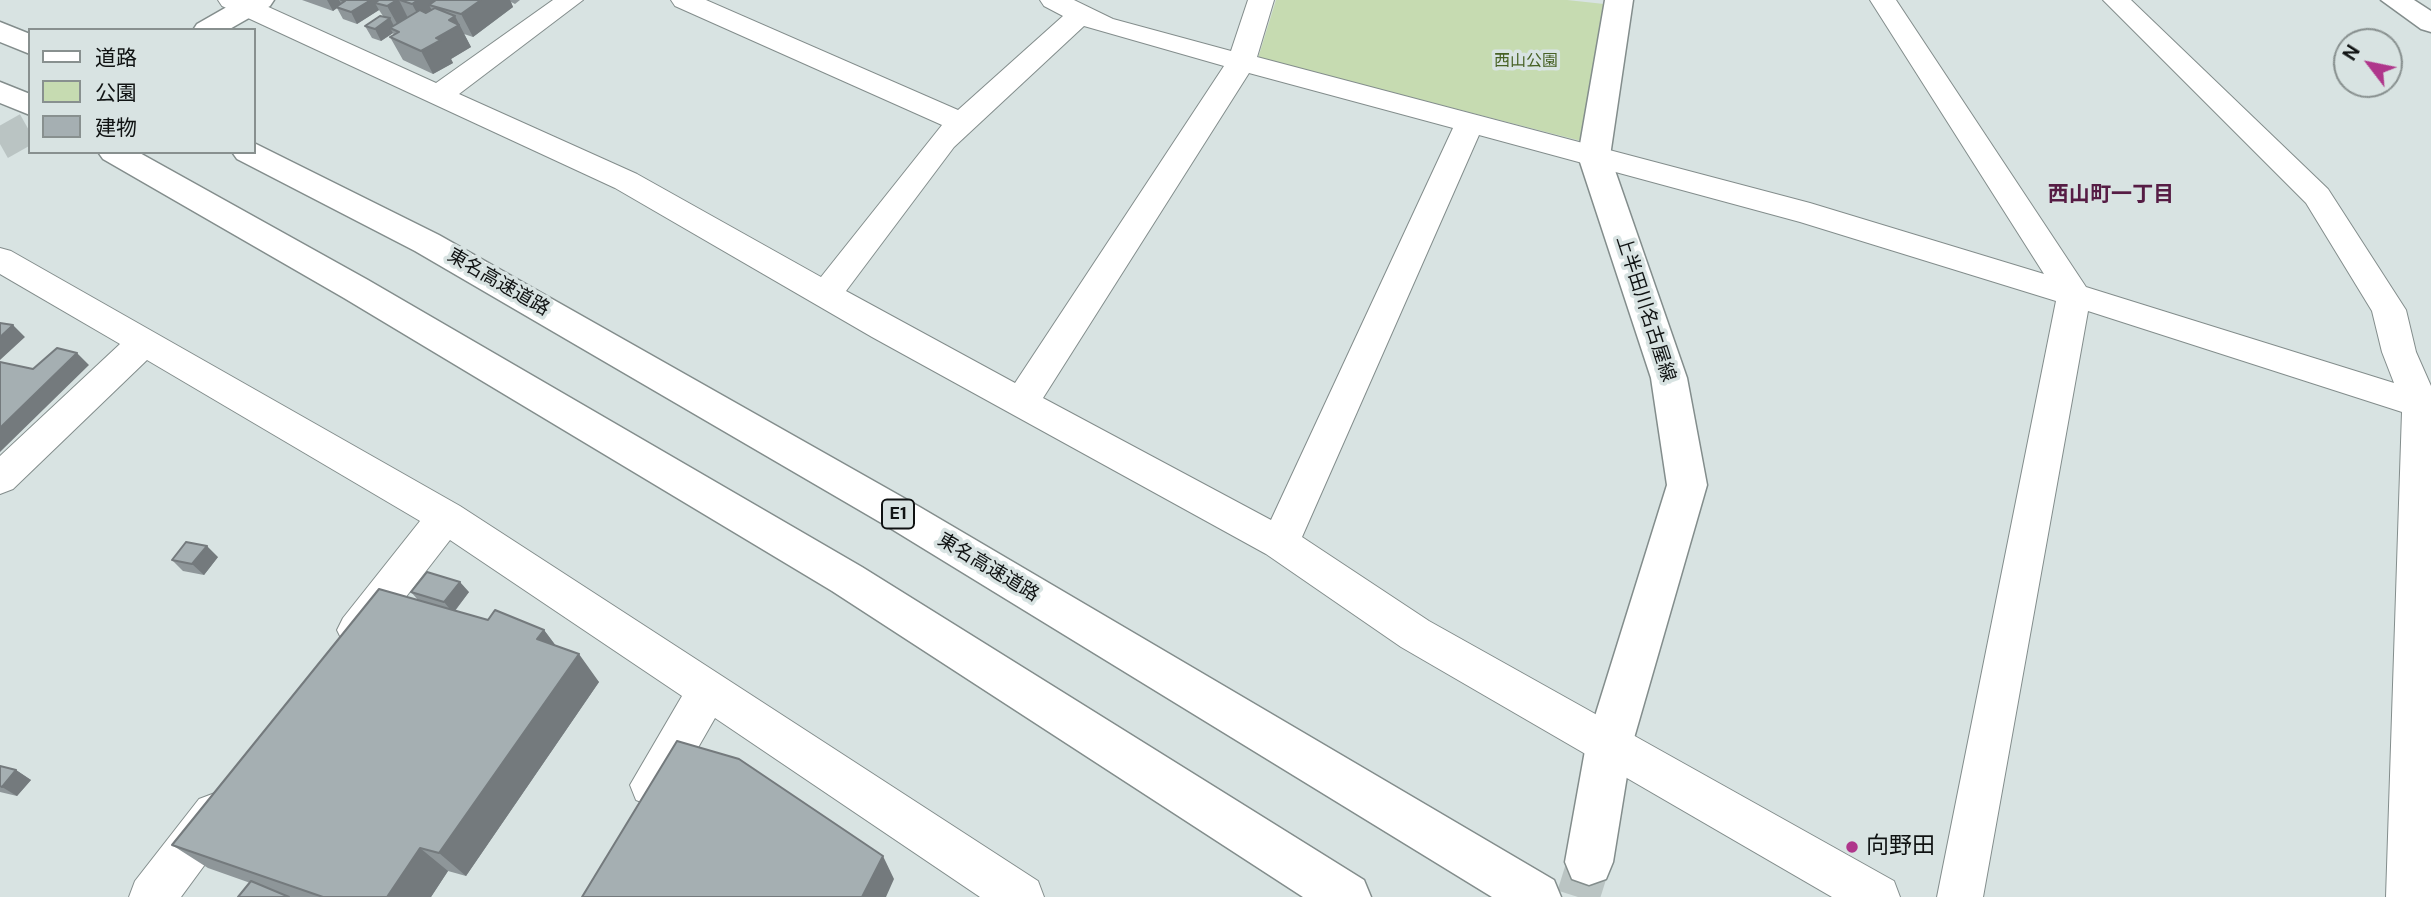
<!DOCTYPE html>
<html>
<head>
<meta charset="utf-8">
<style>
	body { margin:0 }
	#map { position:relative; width:2431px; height:897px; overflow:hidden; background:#d8e3e2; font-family:"DM Sans","Noto Sans JP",sans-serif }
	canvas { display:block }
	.legend { position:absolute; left:28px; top:28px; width:228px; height:126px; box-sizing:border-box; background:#d8e3e2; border:2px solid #88908f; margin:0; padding:9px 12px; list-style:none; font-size:21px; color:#101313 }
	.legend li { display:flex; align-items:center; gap:14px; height:35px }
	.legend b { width:35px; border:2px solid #88908f }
	.north { position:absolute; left:2333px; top:28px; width:70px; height:70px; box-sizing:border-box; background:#d8e3e2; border:2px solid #88908f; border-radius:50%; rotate:302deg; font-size:19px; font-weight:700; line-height:28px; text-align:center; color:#101313 }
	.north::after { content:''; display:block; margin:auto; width:24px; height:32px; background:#af368b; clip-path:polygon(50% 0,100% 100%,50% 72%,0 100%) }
</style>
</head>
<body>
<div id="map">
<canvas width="2431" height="897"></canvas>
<ul class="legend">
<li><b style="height:9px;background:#fff"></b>道路</li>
<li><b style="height:19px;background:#c6dbb1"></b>公園</li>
<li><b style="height:19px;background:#a5afb2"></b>建物</li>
</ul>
<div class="north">N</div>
</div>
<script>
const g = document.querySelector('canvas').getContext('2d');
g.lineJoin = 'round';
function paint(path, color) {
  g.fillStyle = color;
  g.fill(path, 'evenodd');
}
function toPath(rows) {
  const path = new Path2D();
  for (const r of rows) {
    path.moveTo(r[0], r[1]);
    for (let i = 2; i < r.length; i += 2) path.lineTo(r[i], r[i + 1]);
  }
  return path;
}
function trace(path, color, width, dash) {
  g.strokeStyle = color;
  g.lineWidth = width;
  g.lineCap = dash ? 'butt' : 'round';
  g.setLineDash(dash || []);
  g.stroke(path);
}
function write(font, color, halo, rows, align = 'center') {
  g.font = font + ' "DM Sans","Noto Sans JP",sans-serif';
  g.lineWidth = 7;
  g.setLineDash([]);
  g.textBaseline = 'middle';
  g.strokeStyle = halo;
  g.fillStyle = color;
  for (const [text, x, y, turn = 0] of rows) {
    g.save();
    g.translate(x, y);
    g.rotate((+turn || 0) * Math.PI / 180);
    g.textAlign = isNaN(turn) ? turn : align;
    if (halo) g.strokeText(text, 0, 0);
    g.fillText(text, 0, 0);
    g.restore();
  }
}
paint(toPath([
	[1276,0,1567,0,1604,4,1581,141,1258,58]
]), '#c6dbb1');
trace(toPath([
	[0,144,30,127]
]), '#bac4c3', 32, [32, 16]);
trace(toPath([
	[1578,897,1589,862]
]), '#bac4c3', 43, [43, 21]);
const minor = toPath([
	[218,0,253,0,436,83,553,0,583,0,459,94,637,174,821,277,942,125,675,6,671,0,706,0,958,110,1063,16,1044,6,1040,0,1074,0,1113,19,1231,51,1248,0,1274,0,1257,57,1810,203,2044,274,1870,0,1896,0,2086,287,2394,383,2382,352,2372,311,2306,203,2103,0,2131,0,2328,189,2406,310,2416,352,2431,386,2431,897,2386,897,2402,412,2088,311,1983,897,1937,897,2056,301,1800,222,1479,135,1302,537,1429,621,1894,881,1900,897,1832,897,1401,647,1266,554,872,337,615,188,222,6,218,0],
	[1084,26,1224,66,1015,383,846,291,954,147,1084,26],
	[1249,73,1453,128,1271,520,1043,398,1249,73],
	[0,248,11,251,460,506,1038,881,1044,897,980,897,715,718,668,800,652,806,636,800,630,785,682,696,450,540,371,642,357,648,343,642,337,630,343,618,420,521,147,360,13,489,0,494,0,456,120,344,0,274,0,248],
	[215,793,231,799,237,814,231,829,181,897,129,897,135,881,199,799,215,793]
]);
const tertiary = toPath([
	[239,0,274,0,270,6,228,30,193,30,197,24,239,0]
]);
const secondary = toPath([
	[1605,0,1633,0,1610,156,1687,378,1707,485,1632,745,1613,862,1606,879,1589,885,1572,879,1565,862,1586,745,1667,485,1651,378,1578,156,1605,0],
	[2381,0,2414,0,2431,11,2431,32,2421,29,2381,0]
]);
const motorway = toPath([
	[0,22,30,34,30,54,0,42,0,22],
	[0,82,30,94,30,115,0,103,0,82],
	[254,143,439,235,918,506,1554,880,1561,897,1492,897,890,528,415,251,237,159,232,152,254,152,254,143],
	[98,152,138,152,368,280,862,567,1364,880,1371,897,1303,897,832,591,344,298,103,159,98,152]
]);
trace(minor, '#838d8c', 2);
trace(tertiary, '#838d8c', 3);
trace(secondary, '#838d8c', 3);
trace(motorway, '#838d8c', 3);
paint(minor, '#fff');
paint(tertiary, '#fff');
paint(secondary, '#fff');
paint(motorway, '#fff');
paint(toPath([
	[302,0,520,0,515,4,511,2,513,7,473,37,464,34,471,47,451,59,453,63,433,74,403,60,390,37,394,35,393,33,381,41,372,38,365,26,383,16,379,10,357,24,343,19,337,8,333,11],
	[218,557,204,575,183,571,172,560],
	[411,592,469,592,455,611,488,620,544,630,556,646,599,682,466,876,448,871,431,897,290,897,208,868,172,845,418,600],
	[0,766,16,770,31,780,17,796,0,792]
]), '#8e9699');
paint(toPath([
	[327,0,339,0,342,5,336,7,337,8,333,11],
	[371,0,397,0,375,3,379,10,357,24,351,12],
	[397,0,399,0,410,22,400,29,387,6],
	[418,0,461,0,429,5,436,18,424,26,412,4],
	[481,0,510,0,513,7,473,37,461,14],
	[455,16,471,47,451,59,453,63,433,74,421,51,436,38,449,20],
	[390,18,396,30,390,28,393,33,381,41,375,29],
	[13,325,25,337,0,360,0,337],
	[77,353,89,365,0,452,0,428],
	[207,546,218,557,204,575,192,564],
	[460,582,469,592,453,613,444,602],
	[544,630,565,658,537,639],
	[579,654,599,682,466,876,439,853],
	[16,770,31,780,17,796,2,787],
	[420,848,448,871,431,897,387,897],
	[883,856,894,879,886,897,862,897]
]), '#747a7d');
const building = toPath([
	[341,0,371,0,351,12,336,7,345,1,341,0],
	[379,0,397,0,387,6,375,3,379,0],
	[400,0,418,0,412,4,400,0],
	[436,0,481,0,461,14,429,5,436,0],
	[435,8,455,16,449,20,459,25,436,38,441,40,421,51,390,37,399,32,390,28,420,10,426,13,435,8],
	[380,16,390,18,375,29,365,26,380,16],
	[0,323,13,325,0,337,0,323],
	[57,348,77,353,0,428,0,362,33,369,57,348],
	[186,542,207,546,192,564,172,560,186,542],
	[427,572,460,582,444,602,411,592,427,572],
	[379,589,488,620,495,610,544,630,537,639,579,654,439,853,420,848,387,897,323,897,172,845,379,589],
	[677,741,739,759,883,856,862,897,582,897,677,741],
	[0,766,16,770,2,787,0,786,0,766],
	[251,881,289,897,238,897,251,881]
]);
paint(building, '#a5afb2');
trace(building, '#747a7d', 2);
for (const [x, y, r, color] of [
	[1852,847,7,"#af368b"]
]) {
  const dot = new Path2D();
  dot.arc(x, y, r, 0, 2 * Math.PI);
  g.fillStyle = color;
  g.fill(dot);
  trace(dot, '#d8e3e2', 2.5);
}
write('16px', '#476125', '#d8e3e2', [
	["西山公園",1526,62]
]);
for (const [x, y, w] of [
	[898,514,32]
]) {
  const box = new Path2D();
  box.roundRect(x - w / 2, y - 14.5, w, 29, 5);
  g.fillStyle = '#d8e3e2';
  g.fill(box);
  trace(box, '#101313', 2);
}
write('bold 18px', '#101313', null, [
	["E1",898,514]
]);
write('19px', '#101313', '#d8e3e2', [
	["東名高速道路",498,283,30],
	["上半田川名古屋線",1645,309,72],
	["東名高速道路",988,568,31]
]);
write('bold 21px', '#561c44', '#d8e3e2', [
	["西山町一丁目",2111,195]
]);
write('23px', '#101313', '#d8e3e2', [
	["向野田",1866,847]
], 'left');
</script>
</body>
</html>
